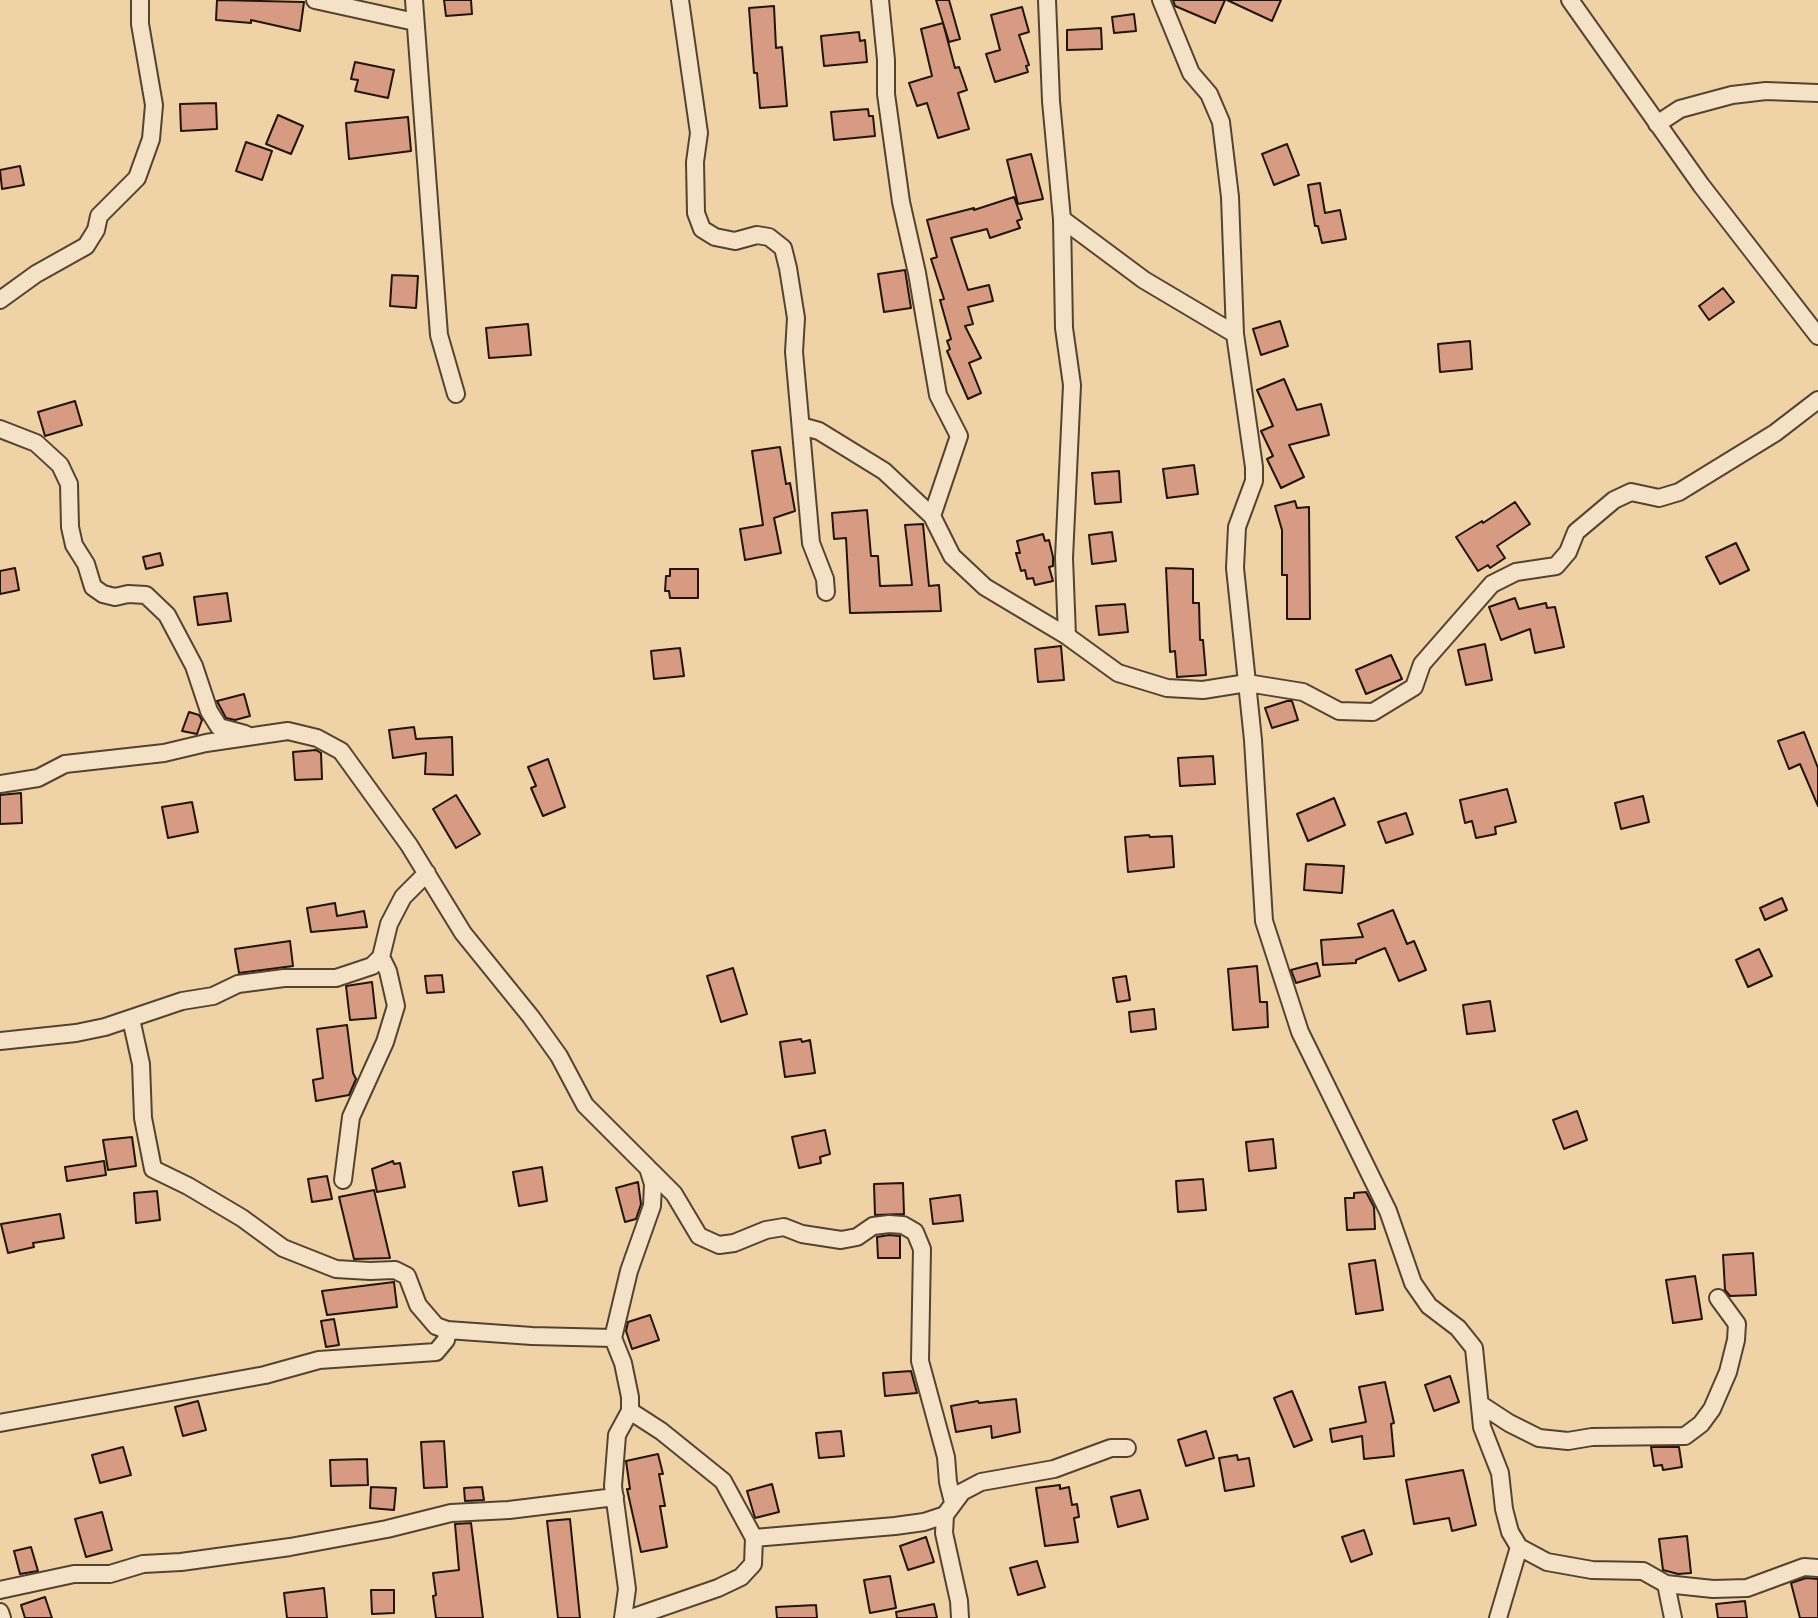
<!DOCTYPE html>
<html>
<head>
<meta charset="utf-8">
<style>
	body { margin:0 }
	canvas { display:block; background:#efd3a7 }
</style>
</head>
<body>
<canvas width="1818" height="1618"></canvas>
<script>
const g = document.querySelector('canvas').getContext('2d');
g.lineJoin = 'round';
function paint(path, color) {
  g.fillStyle = color;
  g.fill(path, 'evenodd');
}
function toPath(rows) {
  const path = new Path2D();
  for (const r of rows) {
    path.moveTo(r[0], r[1]);
    for (let i = 2; i < r.length; i += 2) path.lineTo(r[i], r[i + 1]);
  }
  return path;
}
function trace(path, color, width, dash) {
  g.strokeStyle = color;
  g.lineWidth = width;
  g.lineCap = dash ? 'butt' : 'round';
  g.setLineDash(dash || []);
  g.stroke(path);
}
const building = toPath([
	[217,0,304,2,300,31,251,20,251,23,216,20,217,0],
	[444,0,471,0,472,14,446,16,444,0],
	[936,0,949,0,960,39,949,42,936,0],
	[1173,0,1225,0,1215,23,1175,6,1173,0],
	[1227,0,1281,0,1272,21,1227,0],
	[774,6,776,48,782,47,787,106,760,108,757,73,754,73,749,8,774,6],
	[1022,7,1029,32,1019,35,1029,65,1026,66,1028,72,995,82,986,54,1000,50,991,15,1022,7],
	[1134,14,1136,31,1114,33,1112,17,1134,14],
	[943,23,955,68,959,67,967,90,958,93,969,129,938,138,927,103,917,106,909,83,932,76,921,29,943,23],
	[1101,28,1102,49,1067,50,1067,30,1101,28],
	[859,32,860,41,865,40,867,62,824,66,821,36,859,32],
	[355,62,394,70,388,98,355,91,358,80,351,79,355,62],
	[216,103,217,129,181,131,180,104,216,103],
	[868,109,869,116,873,116,875,136,834,140,831,112,868,109],
	[278,115,303,126,291,154,266,144,278,115],
	[408,117,411,151,349,159,346,123,408,117],
	[246,142,272,151,262,180,236,171,246,142],
	[1287,144,1299,175,1274,185,1262,154,1287,144],
	[1031,154,1043,199,1018,204,1007,160,1031,154],
	[20,166,24,185,2,189,0,170,20,166],
	[1320,183,1325,213,1340,210,1346,239,1322,243,1318,226,1315,226,1308,185,1320,183],
	[1014,197,1022,219,1017,221,1020,228,990,238,987,229,951,238,968,290,989,285,993,301,968,307,973,324,965,326,981,358,969,363,981,393,968,399,947,351,950,349,947,341,951,339,940,300,944,299,931,259,937,257,927,220,974,208,974,210,1014,197],
	[905,270,911,308,884,312,878,274,905,270],
	[392,275,418,276,416,308,390,306,392,275],
	[1723,288,1734,302,1709,320,1699,306,1723,288],
	[1280,321,1288,346,1261,355,1253,329,1280,321],
	[528,324,531,355,489,358,486,328,528,324],
	[1470,341,1472,369,1440,372,1438,344,1470,341],
	[1284,379,1297,410,1321,404,1329,435,1289,445,1304,477,1281,488,1267,459,1273,456,1261,431,1273,426,1257,390,1284,379],
	[75,401,82,425,45,436,38,412,75,401],
	[780,447,786,484,790,483,795,511,774,518,781,553,745,560,740,529,763,525,752,451,780,447],
	[1194,465,1198,494,1167,498,1163,469,1194,465],
	[1119,471,1121,502,1095,504,1092,473,1119,471],
	[1295,501,1297,508,1309,507,1310,619,1287,619,1287,575,1282,575,1282,530,1275,506,1295,501],
	[1515,502,1530,524,1497,546,1505,558,1490,568,1488,565,1478,571,1456,537,1482,521,1483,523,1515,502],
	[867,510,871,556,878,556,880,586,912,585,905,525,923,524,929,586,939,585,941,611,850,613,846,538,834,539,832,513,867,510],
	[1112,532,1116,561,1092,564,1089,535,1112,532],
	[1043,534,1045,541,1049,540,1053,557,1053,566,1049,567,1053,581,1035,585,1033,578,1027,579,1025,570,1021,571,1016,553,1020,553,1017,541,1043,534],
	[1736,543,1749,570,1720,584,1706,557,1736,543],
	[160,553,163,565,146,569,143,557,160,553],
	[15,568,19,590,0,594,0,571,15,568],
	[1166,568,1193,569,1193,603,1199,603,1200,640,1203,640,1206,675,1177,677,1175,651,1170,652,1166,568],
	[670,569,698,569,698,598,670,598,669,591,665,591,666,576,670,576,670,569],
	[227,593,231,621,198,625,194,597,227,593],
	[1515,598,1519,609,1546,603,1547,608,1555,607,1564,647,1535,653,1530,629,1501,640,1489,607,1515,598],
	[1125,604,1128,632,1099,635,1096,606,1125,604],
	[1485,644,1492,680,1466,685,1458,650,1485,644],
	[1061,646,1064,680,1038,682,1035,649,1061,646],
	[680,648,684,676,654,679,651,651,680,648],
	[1391,655,1402,679,1366,694,1356,670,1391,655],
	[244,694,250,716,235,720,226,718,217,701,244,694],
	[1287,701,1292,701,1298,720,1272,728,1265,708,1287,701],
	[189,712,199,715,202,720,197,734,182,731,189,712],
	[414,727,416,739,452,737,453,775,425,774,426,753,393,758,389,730,414,727],
	[1804,732,1818,768,1818,806,1800,764,1789,769,1778,741,1804,732],
	[316,750,321,753,322,779,295,780,293,752,316,750],
	[1213,756,1215,784,1180,786,1178,758,1213,756],
	[548,759,565,807,543,816,531,788,536,786,528,767,548,759],
	[1507,789,1516,822,1495,827,1496,834,1476,838,1472,821,1465,823,1460,800,1507,789],
	[21,793,22,823,0,824,0,795,21,793],
	[456,795,480,834,456,848,433,809,456,795],
	[1643,796,1649,822,1621,829,1615,803,1643,796],
	[1334,798,1345,825,1308,841,1297,814,1334,798],
	[192,802,198,832,168,838,162,807,192,802],
	[1406,813,1413,834,1386,843,1378,822,1406,813],
	[1149,835,1150,837,1172,836,1174,867,1128,872,1125,837,1149,835],
	[1306,864,1344,866,1342,893,1304,890,1306,864],
	[1782,898,1787,910,1765,920,1760,908,1782,898],
	[335,903,337,916,364,911,367,927,311,932,307,908,335,903],
	[1393,910,1407,944,1414,941,1426,970,1399,981,1385,948,1356,960,1356,963,1323,965,1321,940,1363,937,1358,924,1393,910],
	[290,941,293,966,239,973,235,949,290,941],
	[1759,949,1772,976,1748,987,1736,960,1759,949],
	[1317,963,1320,976,1296,983,1291,970,1317,963],
	[1257,966,1260,1002,1267,1002,1268,1027,1233,1030,1228,969,1257,966],
	[733,968,747,1014,721,1022,707,976,733,968],
	[442,975,444,992,427,993,425,976,442,975],
	[1126,976,1130,1000,1117,1002,1113,978,1126,976],
	[372,982,376,1018,350,1020,346,986,372,982],
	[1490,1001,1495,1031,1467,1034,1463,1005,1490,1001],
	[1154,1009,1156,1029,1131,1032,1129,1012,1154,1009],
	[347,1025,353,1073,356,1079,349,1095,316,1101,313,1080,323,1078,317,1029,347,1025],
	[801,1039,802,1042,810,1040,815,1073,785,1077,780,1042,801,1039],
	[1577,1111,1587,1140,1564,1149,1553,1120,1577,1111],
	[825,1130,830,1154,820,1157,821,1163,799,1168,792,1137,825,1130],
	[132,1137,136,1166,108,1170,103,1140,132,1137],
	[1273,1139,1276,1168,1249,1171,1246,1142,1273,1139],
	[104,1161,106,1175,67,1181,65,1167,104,1161],
	[393,1161,394,1164,400,1163,405,1187,377,1192,372,1169,393,1161],
	[542,1167,547,1201,519,1206,513,1172,542,1167],
	[327,1176,332,1199,312,1202,308,1179,327,1176],
	[1203,1179,1206,1210,1178,1212,1176,1181,1203,1179],
	[638,1182,641,1204,636,1219,625,1222,616,1188,638,1182],
	[903,1183,904,1214,875,1215,874,1184,903,1183],
	[374,1190,390,1258,354,1259,339,1197,374,1190],
	[157,1191,160,1220,136,1223,134,1193,157,1191],
	[1366,1192,1374,1207,1375,1229,1347,1230,1345,1198,1354,1198,1354,1193,1366,1192],
	[960,1195,963,1221,933,1224,930,1199,960,1195],
	[60,1214,64,1238,33,1243,34,1247,8,1253,1,1224,60,1214],
	[889,1235,900,1236,900,1258,878,1258,877,1237,889,1235],
	[1753,1253,1756,1295,1730,1296,1725,1290,1723,1255,1753,1253],
	[1375,1260,1383,1310,1356,1314,1349,1264,1375,1260],
	[1695,1276,1702,1319,1673,1323,1666,1280,1695,1276],
	[394,1282,397,1307,327,1315,322,1291,394,1282],
	[650,1315,659,1340,632,1349,626,1331,628,1322,650,1315],
	[334,1319,339,1345,326,1347,321,1321,334,1319],
	[911,1371,917,1393,885,1396,883,1373,911,1371],
	[1450,1376,1459,1402,1434,1411,1425,1385,1450,1376],
	[1385,1382,1394,1423,1391,1424,1394,1456,1364,1459,1362,1436,1332,1442,1330,1429,1366,1422,1359,1387,1385,1382],
	[1292,1391,1312,1440,1294,1447,1274,1398,1292,1391],
	[1016,1399,1020,1432,992,1438,991,1426,956,1432,951,1406,978,1401,979,1403,1016,1399],
	[198,1401,206,1430,183,1436,175,1407,198,1401],
	[841,1431,844,1456,819,1458,816,1433,841,1431],
	[1206,1431,1214,1458,1186,1466,1178,1440,1206,1431],
	[444,1441,447,1487,424,1488,421,1442,444,1441],
	[123,1447,131,1475,100,1483,92,1455,123,1447],
	[1651,1447,1679,1447,1682,1467,1663,1470,1662,1465,1654,1466,1651,1447],
	[658,1454,663,1474,659,1474,665,1506,660,1506,667,1547,641,1552,627,1489,630,1489,626,1461,658,1454],
	[1237,1455,1238,1460,1249,1458,1254,1486,1225,1491,1219,1458,1237,1455],
	[367,1459,368,1485,331,1486,330,1460,367,1459],
	[1463,1470,1476,1525,1452,1531,1449,1518,1414,1524,1406,1480,1463,1470],
	[772,1484,779,1512,755,1518,747,1491,772,1484],
	[1060,1485,1060,1489,1069,1487,1072,1505,1077,1504,1079,1517,1074,1518,1078,1542,1045,1546,1036,1488,1060,1485],
	[371,1487,396,1488,394,1510,370,1508,371,1487],
	[482,1487,484,1500,465,1501,464,1488,482,1487],
	[1140,1490,1148,1519,1118,1527,1111,1497,1140,1490],
	[102,1512,112,1550,86,1557,75,1519,102,1512],
	[570,1519,580,1618,558,1618,547,1521,570,1519],
	[471,1523,483,1618,436,1618,433,1596,436,1595,433,1573,459,1570,455,1524,471,1523],
	[1364,1530,1372,1554,1351,1562,1342,1537,1364,1530],
	[1687,1536,1691,1573,1678,1574,1663,1570,1659,1539,1687,1536],
	[926,1537,934,1562,908,1570,900,1546,926,1537],
	[31,1547,38,1571,20,1574,14,1551,31,1547],
	[1037,1561,1045,1587,1018,1595,1010,1568,1037,1561],
	[890,1576,896,1608,870,1613,864,1580,890,1576],
	[1806,1578,1818,1579,1818,1618,1800,1618,1791,1583,1806,1578],
	[324,1588,327,1618,287,1618,284,1593,324,1588],
	[371,1590,394,1590,394,1613,372,1614,371,1590],
	[45,1597,52,1618,25,1618,21,1605,45,1597],
	[1745,1601,1747,1618,1718,1618,1716,1604,1745,1601],
	[934,1604,937,1618,897,1618,896,1612,934,1604],
	[816,1605,817,1618,777,1618,776,1607,816,1605]
]);
paint(building, '#d79b84');
trace(building, '#22130b', 2);
const minor = toPath([
	[315,0,415,22],
	[414,0,439,335,456,394],
	[680,0,699,133,695,162,696,213,702,229,715,237,735,241,757,235,769,237,783,248,788,268,796,318,794,352,811,543,825,579,826,592],
	[880,0,886,60,886,94,901,202,917,273,938,395,959,436,932,516],
	[1047,0,1051,101,1062,219,1064,328,1072,385,1064,558,1067,636],
	[1161,0,1191,73,1209,94,1221,122,1230,197,1235,334,1254,467,1254,481,1237,527,1235,568,1253,740,1264,921,1300,1032,1388,1211,1413,1283,1429,1306,1458,1328,1474,1348,1482,1427,1500,1473,1504,1509,1510,1532,1519,1547,1547,1562,1592,1570,1643,1571,1666,1584,1713,1589,1747,1588,1804,1567,1818,1568],
	[1570,0,1701,185,1818,336],
	[1657,124,1680,109,1732,95,1766,91,1818,93],
	[1062,219,1144,280,1235,334],
	[0,300,36,274,86,246,96,230,99,216,137,178,151,139,154,105,140,24,140,0],
	[801,426,819,431,884,471,932,516,952,556,985,587,1067,636,1118,673,1167,688,1203,690,1247,683,1303,692,1339,711,1373,712,1414,687,1422,664,1492,584,1516,572,1556,566,1568,552,1576,532,1614,500,1631,492,1659,498,1679,492,1775,433,1818,400],
	[0,429,36,443,60,465,69,484,70,527,74,545,86,564,93,587,103,594,115,597,128,594,146,595,167,615,194,666,209,711,219,727,245,734],
	[0,784,38,778,65,764,164,753,206,743,288,731,317,738,341,751,409,845,463,933,531,1017,559,1056,585,1105,648,1168,653,1184,652,1206,629,1271,613,1338,623,1363,630,1397,630,1411,617,1435,613,1486,627,1589,623,1618],
	[131,1019,141,1064,143,1118,153,1169,188,1186,242,1218,283,1248,336,1269,370,1271,395,1270,407,1276,418,1305,436,1326,447,1330,532,1336,613,1338],
	[0,1041,76,1033,105,1027,182,1001,213,996,238,984,284,978,336,978,372,966,381,957,389,924,403,897,427,873],
	[650,1170,674,1194,699,1236,719,1245,734,1243,766,1230,784,1227,802,1234,841,1240,857,1237,873,1226,889,1224,903,1225,915,1232,922,1249,920,1361,946,1457,948,1482,953,1502],
	[343,1180,351,1117,385,1042,396,1006,388,971,381,957],
	[1480,1404,1509,1423,1539,1438,1568,1441,1592,1437,1685,1436,1701,1424,1712,1409,1728,1372,1736,1340,1737,1324,1718,1298],
	[630,1411,661,1431,723,1481,754,1538,753,1564,741,1577,718,1588,631,1618],
	[0,1423,265,1375,319,1360,436,1352,446,1340,447,1330],
	[754,1538,895,1526,924,1522,945,1515],
	[1666,1584,1673,1618],
	[0,1590,74,1574,110,1574,143,1564,181,1562,290,1547,387,1529,451,1513,509,1510,615,1497],
	[0,1612,2,1618],
	[960,1618,959,1601,944,1533,945,1515,962,1492,981,1482,1054,1469,1111,1448,1127,1448],
	[1498,1618,1519,1547]
]);
trace(minor, '#554332', 20);
trace(minor, '#f5e2c6', 16);
</script>
</body>
</html>
